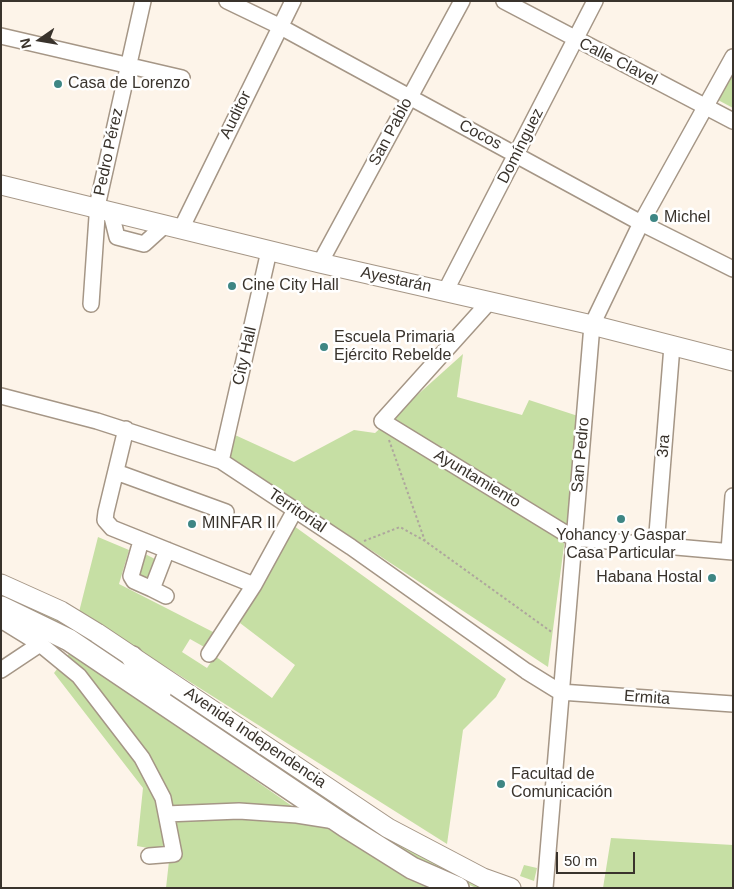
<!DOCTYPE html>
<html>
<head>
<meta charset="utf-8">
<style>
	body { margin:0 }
	#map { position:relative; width:734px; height:889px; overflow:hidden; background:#fdf4e9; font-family:Arial,sans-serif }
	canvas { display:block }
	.frame { position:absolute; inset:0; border:2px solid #39332c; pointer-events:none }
	.north { position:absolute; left:15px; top:15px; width:50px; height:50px; -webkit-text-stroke:4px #fff; paint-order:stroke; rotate:257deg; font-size:14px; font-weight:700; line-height:20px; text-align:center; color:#39332c }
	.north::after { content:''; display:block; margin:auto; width:18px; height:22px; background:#39332c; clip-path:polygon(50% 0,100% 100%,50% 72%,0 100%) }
	.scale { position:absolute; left:556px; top:852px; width:79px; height:22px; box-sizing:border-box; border:2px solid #39332c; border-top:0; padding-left:6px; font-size:15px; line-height:18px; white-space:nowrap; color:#39332c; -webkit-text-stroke:4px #fff; paint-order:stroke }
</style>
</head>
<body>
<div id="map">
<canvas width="734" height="889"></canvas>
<div class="frame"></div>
<div class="north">N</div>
<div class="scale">50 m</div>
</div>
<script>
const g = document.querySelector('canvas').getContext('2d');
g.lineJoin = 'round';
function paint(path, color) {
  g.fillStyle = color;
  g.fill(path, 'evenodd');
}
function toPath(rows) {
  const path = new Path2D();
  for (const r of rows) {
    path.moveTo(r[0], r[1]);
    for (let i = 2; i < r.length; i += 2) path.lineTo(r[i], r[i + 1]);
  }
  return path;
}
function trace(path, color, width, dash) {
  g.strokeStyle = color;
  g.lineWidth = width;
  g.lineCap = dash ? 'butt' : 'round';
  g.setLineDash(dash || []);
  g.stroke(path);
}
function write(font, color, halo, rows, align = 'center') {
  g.font = font + ' Arial,sans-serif';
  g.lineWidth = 5;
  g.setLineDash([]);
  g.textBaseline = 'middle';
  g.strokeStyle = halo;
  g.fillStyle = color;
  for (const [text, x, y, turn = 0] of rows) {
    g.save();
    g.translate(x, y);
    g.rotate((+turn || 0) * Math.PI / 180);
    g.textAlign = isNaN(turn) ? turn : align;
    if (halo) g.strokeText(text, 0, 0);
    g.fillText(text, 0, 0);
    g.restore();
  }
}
paint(toPath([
	[733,73,733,108,718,100],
	[463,354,457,397,522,415,529,400,581,417,548,667,230,457,235,435,294,462,354,430,375,433],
	[294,526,506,679,496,697,463,730,447,844,79,612,98,537,129,550,119,584,215,633,206,648,190,639,182,652,207,668,215,656,272,698,295,665,240,623],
	[147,555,157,560,150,580,138,577,144,556],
	[1,591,55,617,132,665,148,683,1,600],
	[71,651,309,818,430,888,166,888,170,852,137,846,143,788,54,673],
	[159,681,495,888,476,888,409,856,197,713,168,693],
	[611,838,733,845,733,888,603,888],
	[524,865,537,868,534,881,520,876]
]), '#c6dfa4');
const minor = toPath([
	[227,1,279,26,641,223,733,269],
	[504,1,733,121],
	[1,36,182,78],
	[111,213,117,237,144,244,165,225],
	[181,229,293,1],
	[320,263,462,1],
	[446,290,595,1],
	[490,301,382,421,573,538,733,552],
	[91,304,98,202,143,1],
	[1,396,97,421,221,461,351,547,526,671,560,692,733,704],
	[126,429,106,512,105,520,112,528,254,585,295,510],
	[221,461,269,251],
	[116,472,226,512],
	[141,541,131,576,134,581,152,589,167,550],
	[656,546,672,346],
	[729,551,733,496],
	[152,589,166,596],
	[1,620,40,644,79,676,142,758,163,798,174,854,149,856],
	[209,654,254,585],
	[1,670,40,644],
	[166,814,239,811,297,815,335,821],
	[545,888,592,325,641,223,733,57]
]);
const major = toPath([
	[1,185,320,263,592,325,733,361],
	[1,584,61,611,97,633,388,828,483,878,511,888]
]);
const highway = toPath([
	[1,607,69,640,345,826,412,868,458,888],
	[132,657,160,693]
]);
trace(minor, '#a59686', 18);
trace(major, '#a59686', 21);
trace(highway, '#a59686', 24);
trace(toPath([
	[389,440,425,541,553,633],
	[364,541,400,527,425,541]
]), '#aea69d', 2, [2.5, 2.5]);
trace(minor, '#fff', 15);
trace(major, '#fff', 19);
trace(highway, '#fff', 21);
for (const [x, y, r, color] of [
	[58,84,5,"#3e8684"],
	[654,218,5,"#3e8684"],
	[232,286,5,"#3e8684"],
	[324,347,5,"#3e8684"],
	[621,519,5,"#3e8684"],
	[192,524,5,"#3e8684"],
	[712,578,5,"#3e8684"],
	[501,784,5,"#3e8684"]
]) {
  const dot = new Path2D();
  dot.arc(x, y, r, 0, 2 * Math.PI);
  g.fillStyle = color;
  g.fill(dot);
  trace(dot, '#fff', 2);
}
write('16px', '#39332c', '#fff', [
	["Calle Clavel",618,62,27],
	["Auditor",236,115,-64],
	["San Pablo",391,132,-62],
	["Cocos",480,135,28],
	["Domínguez",521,146,-63],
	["Pedro Pérez",109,152,-78],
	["Ayestarán",396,280,12],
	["City Hall",245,356,-77],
	["3ra",664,446,-85],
	["San Pedro",581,455,-85],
	["Ayuntamiento",477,479,31],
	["Territorial",297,511,34],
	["Ermita",647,698,4],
	["Avenida Independencia",255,738,34]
]);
write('16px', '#39332c', '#fff', [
	["Casa de Lorenzo",68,84],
	["Michel",664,218],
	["Cine City Hall",242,286],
	["Escuela Primaria",334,338],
	["Ejército Rebelde",334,356],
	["MINFAR II",202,524],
	["Yohancy y Gaspar",621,536,"center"],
	["Casa Particular",621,554,"center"],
	["Habana Hostal",702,578,"right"],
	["Facultad de",511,775],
	["Comunicación",511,793]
], 'left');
</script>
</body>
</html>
